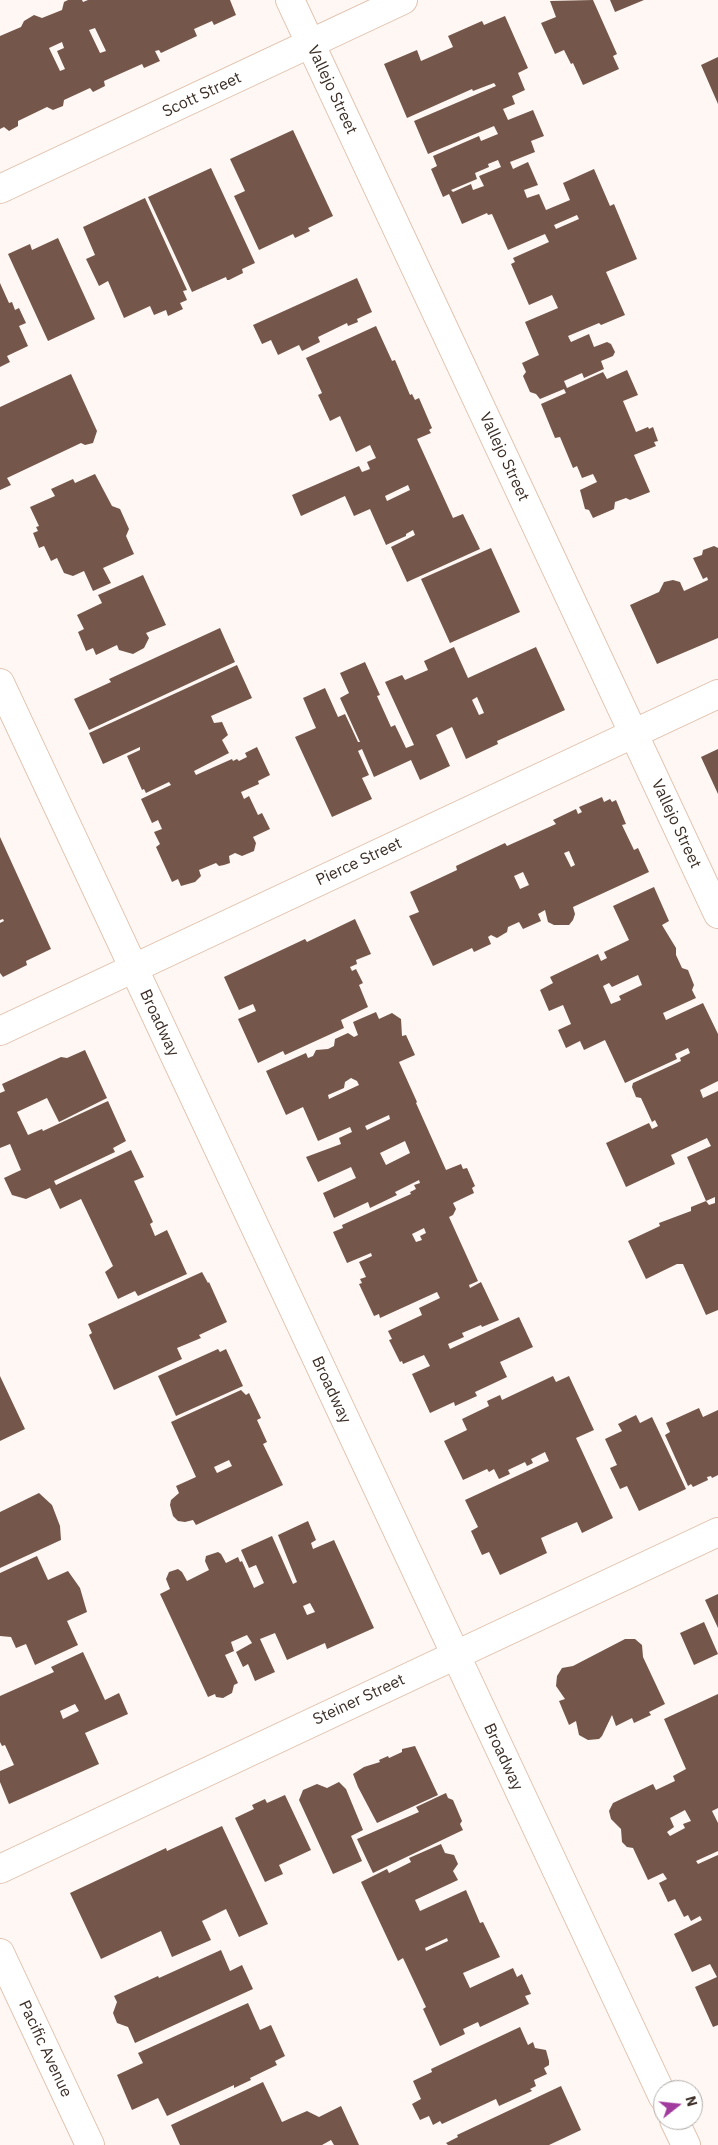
<!DOCTYPE html>
<html>
<head>
<meta charset="utf-8">
<style>
	body { margin:0 }
	#map { position:relative; width:718px; height:2145px; overflow:hidden; background:#fef7f3; font-family:"IBM Plex Sans",sans-serif }
	canvas { display:block }
	.north { position:absolute; left:653px; top:2080px; width:50px; height:50px; box-sizing:border-box; background:#fff; border:1px solid #b1aca9; border-radius:50%; rotate:74deg; font-size:14px; font-weight:700; line-height:20px; text-align:center; color:#3c2f27 }
	.north::after { content:''; display:block; margin:auto; width:18px; height:22px; background:#a13b9e; clip-path:polygon(50% 0,100% 100%,50% 72%,0 100%) }
</style>
</head>
<body>
<div id="map">
<canvas width="718" height="2145"></canvas>
<div class="north">N</div>
</div>
<script>
const g = document.querySelector('canvas').getContext('2d');
g.lineJoin = 'round';
function paint(path, color) {
  g.fillStyle = color;
  g.fill(path, 'evenodd');
}
function toPath(rows) {
  const path = new Path2D();
  for (const r of rows) {
    path.moveTo(r[0], r[1]);
    for (let i = 2; i < r.length; i += 2) path.lineTo(r[i], r[i + 1]);
  }
  return path;
}
function trace(path, color, width, dash) {
  g.strokeStyle = color;
  g.lineWidth = width;
  g.lineCap = dash ? 'butt' : 'round';
  g.setLineDash(dash || []);
  g.stroke(path);
}
function write(font, color, halo, rows, align = 'center') {
  g.font = font + ' "IBM Plex Sans",sans-serif';
  g.lineWidth = 5;
  g.setLineDash([]);
  g.textBaseline = 'middle';
  g.strokeStyle = halo;
  g.fillStyle = color;
  for (const [text, x, y, turn = 0] of rows) {
    g.save();
    g.translate(x, y);
    g.rotate((+turn || 0) * Math.PI / 180);
    g.textAlign = isNaN(turn) ? turn : align;
    if (halo) g.strokeText(text, 0, 0);
    g.fillText(text, 0, 0);
    g.restore();
  }
}
paint(toPath([
	[68,0,82,0,83,2,88,0,230,0,236,15,214,25,212,21,194,29,197,36,161,53,159,50,155,51,160,61,144,68,142,64,104,81,105,86,93,92,90,88,64,100,63,106,53,110,47,107,18,121,18,126,9,131,4,127,0,129,0,36,21,27,24,21,34,15,42,18,62,10,64,2],
	[95,28,106,51,100,53,89,30],
	[62,42,64,48,57,51,65,69,60,71,49,48],
	[593,0,617,54,613,56,619,69,583,85,573,63,571,64,564,50,555,54,541,23,556,17,550,1],
	[610,0,644,0,615,12],
	[505,16,528,68,518,73,525,90,512,96,515,104,503,109,508,120,533,110,544,136,531,141,535,152,510,162,513,169,528,162,538,185,524,190,527,198,539,194,546,210,570,200,563,183,594,169,610,206,614,204,637,259,606,272,625,315,601,325,599,323,568,336,571,342,589,334,594,347,607,342,611,344,615,352,613,356,601,361,604,369,584,378,582,373,564,381,567,388,603,372,607,379,627,370,638,395,623,401,636,432,648,427,649,429,653,427,658,441,654,442,656,446,634,455,650,492,630,500,626,498,615,502,614,509,593,518,589,510,585,509,580,490,597,482,593,474,582,478,577,466,573,468,560,437,555,438,541,404,566,393,564,389,540,399,536,394,530,392,523,376,526,372,522,363,539,355,525,322,558,308,552,295,529,305,511,264,515,262,513,258,549,242,545,234,508,250,492,214,488,215,487,213,462,224,449,194,443,197,431,169,437,166,433,156,479,136,481,141,498,134,494,126,428,154,414,121,496,86,494,83,473,91,472,89,407,118,384,64,417,50,421,61,453,47,448,36,482,21,484,25],
	[498,160,501,167,479,176,484,186,473,190,471,184,453,192,451,190,477,179,475,173,489,167,488,164],
	[577,215,579,219,556,229,554,225],
	[718,57,718,104,701,65],
	[293,130,333,216,308,228,310,231,295,238,293,234,259,250,234,196,245,191,230,159],
	[211,168,255,263,242,269,243,273,229,280,227,280,226,277,192,292,148,197],
	[145,198,187,290,183,291,187,300,180,303,183,309,168,316,166,310,154,315,150,306,124,318,108,281,99,286,86,259,95,255,83,227],
	[58,238,95,319,48,341,8,254,30,244,32,250],
	[357,278,372,312,357,319,358,322,348,326,347,323,318,337,320,342,302,351,299,345,278,355,271,340,262,344,253,325],
	[0,283,9,303,12,302,15,310,19,308,26,323,19,326,28,346,7,356,10,362,0,367],
	[376,326,392,361,395,360,410,395,412,394,415,400,419,398,432,428,429,430,431,433,417,439,453,518,463,514,480,549,407,582,391,547,415,535,413,530,406,534,406,536,386,545,370,509,354,516,345,496,301,516,292,495,359,466,362,472,370,469,367,462,376,458,370,445,356,452,340,416,330,421,318,395,322,393,306,358],
	[408,485,410,490,387,501,385,496],
	[71,374,97,431,93,443,85,445,81,443,7,478,11,485,0,490,0,407],
	[95,474,112,506,120,509,129,529,126,536,134,554,103,568,111,583,93,591,84,571,73,576,64,573,57,558,51,561,44,546,39,548,33,533,38,531,36,527,39,526,30,507,55,496,51,489,73,479,75,483],
	[714,546,718,548,718,638,657,664,630,605,659,592,664,582,673,580,680,582,684,591,708,580,707,577,703,579,693,558,702,555,703,550],
	[491,548,520,612,450,643,421,579],
	[143,575,166,625,146,633,149,638,144,648,133,654,119,650,117,645,96,655,93,648,86,651,78,632,84,629,77,615,102,603,98,595],
	[220,628,235,662,89,730,74,699,111,682,109,679],
	[454,647,468,678,536,647,565,710,497,741,498,744,466,759,452,727,436,735,450,766,420,780,411,760,374,777,362,749,358,751,369,775,362,778,372,799,332,817,295,737,316,728,303,698,325,688,338,717,345,714,358,742,360,742,340,698,349,693,340,673,365,662,380,695,377,696,391,727,395,725,406,748,414,745,385,682,402,675,405,680,428,670,424,661],
	[477,697,484,713,479,715,472,700],
	[237,665,252,698,211,716,214,723,222,722,228,735,222,740,229,753,194,771,196,775,232,759,233,761,237,759,239,761,247,757,245,753,257,747,270,775,258,781,259,784,241,792,244,799,249,796,258,815,262,813,270,829,253,837,256,843,254,851,242,856,235,853,229,856,230,863,224,865,219,866,216,863,199,870,201,876,195,882,181,886,178,879,172,882,156,847,160,844,154,832,162,829,158,820,152,823,141,799,171,785,169,782,146,793,144,789,142,790,127,756,140,750,140,747,103,764,89,733],
	[718,749,718,794,701,757],
	[602,797,604,802,610,799,612,802,616,800,626,824,622,825,634,850,638,848,649,872,573,907,575,914,573,920,569,925,554,925,548,922,545,910,538,914,541,921,523,929,519,922,508,927,507,932,497,938,491,935,488,937,491,944,474,952,472,948,433,966,409,916,419,912,410,892,457,870,456,866,505,843,507,846,556,824,553,820,576,809,578,814,582,812,579,807],
	[569,851,575,865,571,867,564,853],
	[523,872,529,885,520,889,514,876],
	[0,837,51,949,26,961,27,965,3,977,0,973,0,923,4,921,3,919,0,920],
	[654,887,669,921,662,925,676,948,676,955,682,968,688,970,694,985,692,990,696,998,663,1013,666,1020,703,1003,718,1034,718,1081,700,1090,703,1098,718,1091,718,1310,706,1315,683,1264,677,1264,646,1279,628,1241,660,1226,659,1223,691,1211,691,1207,706,1201,709,1205,715,1203,715,1197,706,1201,687,1157,711,1146,707,1138,671,1155,675,1164,626,1187,606,1143,649,1123,652,1129,658,1126,655,1120,652,1122,641,1098,636,1097,632,1087,633,1083,681,1061,680,1058,690,1053,688,1048,675,1054,677,1059,625,1083,605,1040,584,1050,580,1041,566,1048,558,1030,571,1024,563,1005,549,1011,540,990,553,983,550,977,598,954,601,961,607,958,604,952,629,940,613,906],
	[638,975,642,985,619,996,621,1000,611,1004,603,986,609,983,612,987],
	[355,919,371,954,356,960,357,964,350,967,352,971,356,969,363,983,359,985,368,1007,341,1020,344,1028,285,1055,283,1051,258,1063,238,1019,256,1011,253,1004,239,1010,224,977,305,939,307,942],
	[376,1012,379,1019,392,1013,401,1019,402,1036,406,1035,415,1055,399,1062,417,1102,416,1103,446,1170,461,1164,463,1169,467,1168,475,1186,472,1188,474,1193,453,1203,456,1209,453,1215,449,1217,478,1281,469,1285,470,1288,481,1282,499,1320,482,1327,481,1325,462,1333,464,1337,448,1344,450,1349,519,1317,533,1347,500,1362,507,1377,475,1392,477,1396,455,1406,454,1402,430,1413,412,1374,430,1366,424,1355,403,1364,402,1361,400,1362,389,1340,392,1339,388,1331,422,1315,419,1308,440,1298,437,1292,380,1318,379,1314,374,1316,359,1284,362,1283,360,1279,366,1277,359,1262,372,1256,371,1253,347,1263,333,1232,343,1228,342,1225,411,1194,410,1192,416,1189,414,1185,420,1183,419,1180,395,1192,397,1195,370,1208,368,1202,334,1218,323,1193,356,1178,351,1167,318,1182,306,1157,341,1144,339,1138,352,1132,350,1127,318,1141,303,1107,286,1115,266,1071,306,1053,308,1058,313,1056,316,1050,328,1049,334,1046,335,1039,348,1033,354,1037,358,1035,353,1022],
	[351,1078,357,1081,359,1085,329,1099,328,1095,344,1088,345,1082],
	[389,1115,390,1119,367,1130,365,1126],
	[405,1141,410,1153,386,1165,380,1153],
	[424,1228,426,1233,420,1236,422,1240,416,1242,412,1234],
	[85,1050,107,1098,59,1122,47,1098,17,1112,28,1135,42,1129,43,1131,108,1101,126,1141,113,1148,115,1152,54,1181,56,1185,131,1150,144,1177,134,1181,153,1222,150,1224,155,1236,167,1230,187,1274,138,1296,135,1291,118,1299,105,1272,113,1266,81,1199,60,1209,50,1188,26,1199,12,1195,4,1178,21,1170,10,1144,0,1148,0,1093,5,1091,2,1084,61,1057,67,1058],
	[202,1272,208,1283,209,1282,227,1322,199,1335,201,1338,177,1348,182,1359,114,1390,89,1335,92,1333,88,1324],
	[218,1349,220,1352,226,1349,243,1386,176,1416,158,1376],
	[0,1376,25,1429,0,1441],
	[553,1376,556,1382,569,1376,594,1430,576,1438,613,1518,582,1533,577,1522,541,1538,547,1553,500,1575,489,1552,482,1555,471,1531,478,1527,465,1500,549,1461,545,1452,531,1459,533,1463,527,1466,525,1462,508,1470,510,1474,499,1479,494,1469,489,1472,487,1469,463,1480,444,1441,467,1430,462,1419,489,1406,487,1401,500,1395,502,1400],
	[241,1390,246,1395,249,1393,261,1418,257,1420,267,1442,263,1444,283,1485,196,1525,193,1520,185,1522,178,1521,173,1516,170,1505,171,1500,179,1493,176,1486,196,1477,171,1422],
	[229,1460,232,1466,217,1473,214,1467],
	[699,1408,703,1417,718,1410,718,1475,712,1478,711,1476,707,1477,708,1480,693,1487,691,1484,688,1486,665,1435,670,1432,666,1423],
	[636,1415,640,1423,652,1417,686,1489,639,1511,627,1486,620,1489,610,1468,617,1465,605,1439,622,1431,618,1424],
	[39,1493,52,1505,60,1526,61,1540,0,1568,0,1512],
	[308,1521,316,1540,311,1543,313,1549,334,1540,374,1628,327,1649,325,1643,287,1660,275,1633,260,1639,275,1672,255,1681,248,1664,243,1667,236,1652,252,1643,247,1635,231,1642,234,1651,225,1655,238,1683,234,1685,232,1693,223,1698,216,1697,215,1694,208,1697,160,1594,170,1589,166,1579,169,1572,178,1569,182,1572,187,1581,209,1570,205,1561,206,1556,218,1552,221,1554,226,1563,238,1557,240,1562,242,1561,254,1588,264,1583,256,1565,249,1568,241,1550,272,1536,293,1584,297,1582,278,1535],
	[310,1603,315,1612,307,1615,303,1606],
	[37,1556,48,1580,68,1571,80,1588,87,1612,67,1621,78,1645,35,1665,26,1644,16,1648,11,1637,0,1636,0,1573],
	[718,1594,718,1628,705,1600],
	[704,1622,718,1654,694,1665,680,1633],
	[625,1639,635,1639,642,1645,643,1657,665,1704,649,1712,651,1715,634,1723,632,1718,616,1726,612,1715,602,1736,599,1739,588,1740,579,1735,576,1721,569,1725,559,1701,565,1699,556,1686,557,1676,562,1668,573,1666],
	[83,1652,105,1700,119,1693,128,1714,85,1733,99,1764,9,1804,0,1782,0,1771,14,1765,5,1745,2,1746,0,1742,0,1696,54,1672,51,1667],
	[75,1704,79,1711,63,1719,60,1711],
	[718,1694,718,1808,712,1811,718,1823,718,1851,696,1861,698,1864,718,1855,718,2025,713,2027,695,1987,717,1977,710,1964,692,1972,674,1934,702,1920,700,1916,691,1921,688,1915,684,1917,675,1899,668,1902,659,1883,667,1879,663,1873,648,1880,633,1848,627,1847,622,1842,621,1829,611,1819,609,1811,613,1803,653,1784,656,1790,675,1781,673,1776,686,1769,664,1719],
	[685,1810,691,1821,683,1824,685,1828,670,1836,667,1832,674,1827,670,1818],
	[415,1746,438,1795,377,1823,358,1787,353,1774,364,1767,380,1762,379,1760,388,1756,389,1758,402,1752,402,1749],
	[339,1782,346,1789,363,1830,351,1836,362,1861,333,1874,299,1800,303,1790,317,1784,327,1788],
	[446,1793,448,1798,453,1800,462,1821,460,1824,463,1830,373,1873,357,1839,419,1812,416,1807],
	[285,1795,311,1850,279,1865,283,1874,265,1882,235,1818,254,1809,252,1805,265,1799,267,1803],
	[222,1826,268,1924,239,1937,226,1909,202,1921,211,1940,172,1957,161,1931,101,1959,70,1893,166,1848,167,1851],
	[441,1844,445,1853,454,1855,458,1864,453,1871,458,1880,415,1900,420,1911,466,1890,480,1923,483,1922,500,1957,463,1973,470,1988,513,1968,517,1977,522,1974,531,1994,525,1996,529,2004,480,2027,478,2022,463,2029,465,2034,440,2046,423,2009,426,2007,403,1958,398,1961,361,1882,387,1869,389,1873,411,1862,409,1858],
	[447,1938,448,1941,426,1951,425,1948],
	[221,1950,230,1971,242,1965,253,1989,135,2043,128,2027,117,2023,113,2013,117,2002,114,1996,158,1976,159,1978],
	[248,2003,260,2030,271,2025,285,2056,275,2061,277,2065,250,2078,251,2080,234,2088,234,2085,167,2116,158,2098,132,2110,117,2075,143,2063,138,2053],
	[520,2027,528,2045,533,2042,535,2048,546,2050,549,2061,549,2065,544,2068,547,2074,534,2080,536,2086,530,2089,532,2091,499,2106,496,2099,442,2124,440,2121,433,2125,429,2116,420,2120,412,2104,421,2099,413,2081,432,2072,431,2069],
	[263,2082,282,2122,307,2111,319,2117,341,2106,359,2145,334,2145,331,2140,322,2145,180,2145,171,2125],
	[561,2086,581,2130,549,2145,448,2145,446,2143,458,2137,457,2135]
]), '#75564a');
const minor = toPath([
	[290,0,718,914],
	[0,189,403,0],
	[0,683,663,2097],
	[0,1031,718,694],
	[0,1869,718,1532],
	[0,1953,90,2145],
	[674,2120,686,2145]
]);
trace(minor, '#e2c2ae', 30);
trace(minor, '#fff', 28);
write('16px', '#3c2f27', '#fff', [
	["Vallejo Street",332,90,65],
	["Scott Street",202,95,-25],
	["Vallejo Street",504,457,65],
	["Vallejo Street",676,824,65],
	["Pierce Street",359,862,-25],
	["Broadway",159,1023,65],
	["Broadway",331,1390,65],
	["Steiner Street",359,1700,-25],
	["Broadway",503,1757,65],
	["Pacific Avenue",45,2049,65]
]);
</script>
</body>
</html>
